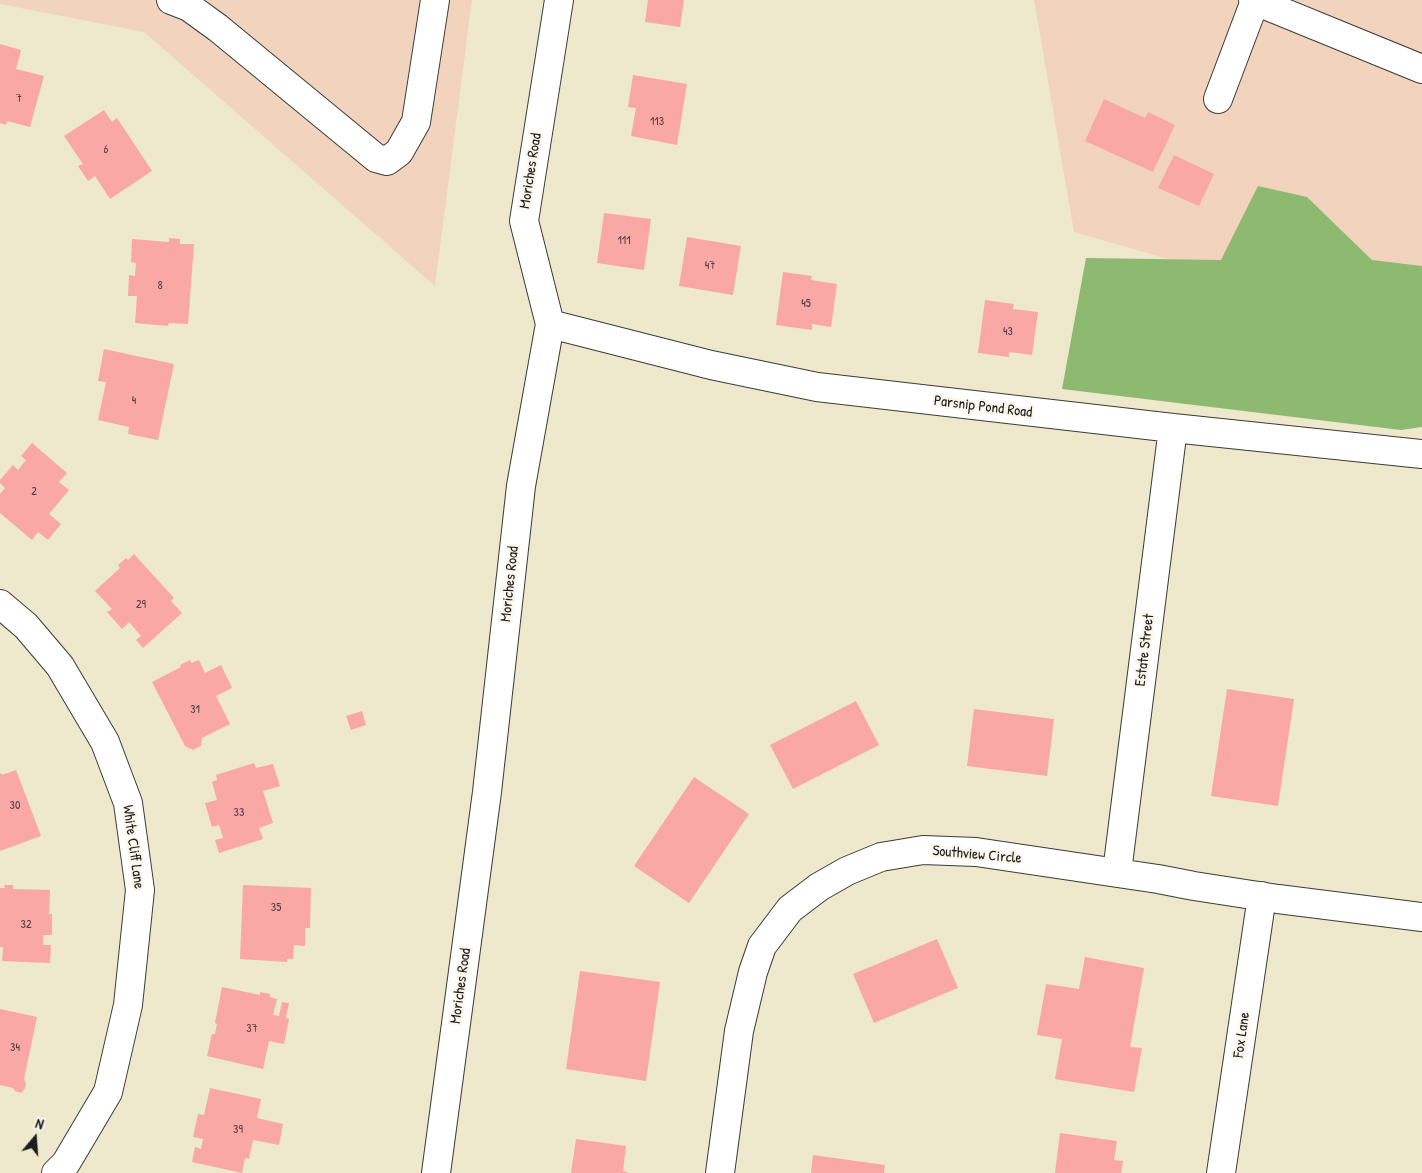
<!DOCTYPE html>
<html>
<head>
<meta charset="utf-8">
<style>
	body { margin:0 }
	#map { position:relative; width:1422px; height:1173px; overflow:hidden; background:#eee8cd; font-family:"Patrick Hand",sans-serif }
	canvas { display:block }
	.north { position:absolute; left:10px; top:1113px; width:50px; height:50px; -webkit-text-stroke:4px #fbf7ec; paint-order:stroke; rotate:18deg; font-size:14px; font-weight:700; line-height:20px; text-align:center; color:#1c1c1c }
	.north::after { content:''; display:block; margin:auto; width:18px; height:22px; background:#1c1c1c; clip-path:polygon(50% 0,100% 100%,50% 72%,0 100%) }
</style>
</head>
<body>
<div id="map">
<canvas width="1422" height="1173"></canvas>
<div class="north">N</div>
</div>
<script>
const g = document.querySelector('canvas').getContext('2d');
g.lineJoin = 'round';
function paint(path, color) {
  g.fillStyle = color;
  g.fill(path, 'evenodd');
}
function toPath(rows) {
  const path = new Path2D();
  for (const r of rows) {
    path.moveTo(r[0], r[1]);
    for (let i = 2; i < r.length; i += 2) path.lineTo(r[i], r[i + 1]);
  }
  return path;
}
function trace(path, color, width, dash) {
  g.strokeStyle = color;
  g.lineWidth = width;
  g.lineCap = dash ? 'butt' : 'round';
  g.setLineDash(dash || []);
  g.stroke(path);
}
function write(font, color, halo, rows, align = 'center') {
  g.font = font + ' "Patrick Hand",sans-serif';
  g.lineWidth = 5;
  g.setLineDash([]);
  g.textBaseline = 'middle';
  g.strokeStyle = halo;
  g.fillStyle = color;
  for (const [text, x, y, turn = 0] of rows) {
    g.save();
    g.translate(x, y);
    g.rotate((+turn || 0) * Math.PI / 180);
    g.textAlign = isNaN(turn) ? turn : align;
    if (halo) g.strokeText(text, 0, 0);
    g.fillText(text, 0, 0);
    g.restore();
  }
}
paint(toPath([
	[0,0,472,0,435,286,144,32,0,4],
	[1034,0,1422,0,1422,323,1241,280,1074,232]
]), '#f2d4be');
paint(toPath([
	[1258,186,1307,197,1372,260,1422,266,1422,427,1401,430,1062,389,1086,258,1221,260]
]), '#8eb971');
paint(toPath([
	[648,0,684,0,680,27,645,22],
	[0,44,21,50,16,69,44,76,30,127,7,121,6,125,0,123],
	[633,75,687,84,677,145,631,136,636,108,628,107],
	[1104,99,1145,118,1148,112,1175,125,1153,172,1085,141],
	[104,110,112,122,117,118,152,171,110,199,95,176,88,181,78,166,83,164,64,136],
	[1174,155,1214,174,1199,206,1158,188],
	[604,213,651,219,644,270,597,263],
	[687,237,741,246,733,295,679,286],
	[169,238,180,239,180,244,194,244,188,324,169,323,168,326,135,323,137,296,128,296,129,275,135,276,136,263,131,262,132,239,169,242],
	[783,272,812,276,811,280,837,284,831,327,812,324,812,330,776,325],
	[985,300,1014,304,1013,309,1038,312,1032,355,1009,352,1009,357,978,353],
	[104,349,174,364,158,440,128,434,129,427,98,420,106,382,98,381],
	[32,443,67,473,59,482,69,490,49,514,61,524,48,540,38,532,32,540,0,513,0,494,5,488,0,483,0,480,13,465,18,470,26,460,21,456],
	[134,554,174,598,171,601,182,613,143,648,136,640,141,636,129,622,122,629,107,612,112,609,95,591,120,568,118,565,126,558,128,560],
	[190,660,191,663,199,660,205,673,221,665,232,688,216,696,230,724,202,738,201,746,193,750,185,746,152,682,181,667,180,665],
	[1227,689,1294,699,1278,806,1211,796],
	[856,701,879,745,793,789,770,745],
	[974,709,1054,719,1047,776,967,766],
	[362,711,366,725,351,730,346,716],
	[254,763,256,768,273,764,280,786,263,791,273,823,259,828,263,839,219,853,215,840,223,838,219,825,212,827,205,803,217,800,212,782,217,780,216,775],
	[16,770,41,836,0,851,0,774,2,773,2,775],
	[694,777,749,814,689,903,634,866],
	[4,885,13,885,13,889,50,890,49,914,52,914,52,935,43,935,43,945,51,945,50,963,2,961,3,947,0,947,0,888,5,888],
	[243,885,311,888,310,928,305,928,305,946,294,945,293,959,287,959,287,962,240,959],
	[937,939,958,988,874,1023,853,974],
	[1085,957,1144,968,1130,1047,1142,1048,1134,1092,1055,1079,1062,1039,1037,1035,1046,984,1079,989],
	[580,971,660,982,646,1081,566,1069],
	[222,987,260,995,260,992,270,994,270,997,277,999,273,1015,279,1016,282,1002,289,1003,286,1018,289,1019,284,1044,269,1041,263,1069,207,1056,212,1034,215,1034,217,1024,215,1023],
	[0,1009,37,1017,24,1079,26,1084,25,1088,21,1093,15,1091,13,1088,0,1085],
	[210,1088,261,1099,257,1118,283,1124,279,1145,253,1140,249,1159,245,1158,242,1173,192,1162,195,1147,201,1149,203,1139,193,1137,198,1114,204,1115],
	[1060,1133,1117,1141,1114,1160,1123,1161,1121,1173,1055,1173],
	[576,1139,626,1146,623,1171,629,1173,571,1173],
	[813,1155,885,1165,884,1173,811,1173]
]), '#f9a8a6');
const minor = toPath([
	[171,0,189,7,218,28,376,158,387,161,399,152,416,122,435,0],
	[1253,0,1422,69],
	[1218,99,1255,1],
	[550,324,711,365,817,387,1173,428,1422,454],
	[0,604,26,626,60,666,105,742,128,803,140,890,128,1005,108,1092,66,1163,56,1173],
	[1117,872,1173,428],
	[436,1173,487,792,521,486,550,324,524,221,559,0],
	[720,1173,739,1031,753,972,762,946,790,909,819,887,847,871,881,857,923,850,976,852,1158,879,1194,886,1278,899,1422,917],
	[1221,1173,1262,896]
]);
trace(minor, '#3c3b37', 30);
trace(minor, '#fff', 28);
write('12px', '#533f3e', null, [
	["7",19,99],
	["113",657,122],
	["6",106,150],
	["111",624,241],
	["47",710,266],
	["8",160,286],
	["45",806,304],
	["43",1008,332],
	["4",134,401],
	["2",34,492],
	["29",141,605],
	["31",195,710],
	["30",15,806],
	["33",239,813],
	["35",276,908],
	["32",26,925],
	["37",252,1029],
	["34",15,1048],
	["39",238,1130]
]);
write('15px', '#1c1c1c', '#fbf7ec', [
	["Moriches Road",531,171,-81],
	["Parsnip Pond Road",983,407,7],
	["Moriches Road",510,584,-84],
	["Estate Street",1145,650,-83],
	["White Cliff Lane",133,847,82],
	["Southview Circle",977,855,5],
	["Moriches Road",461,986,-82],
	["Fox Lane",1242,1035,-82]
]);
</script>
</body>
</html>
